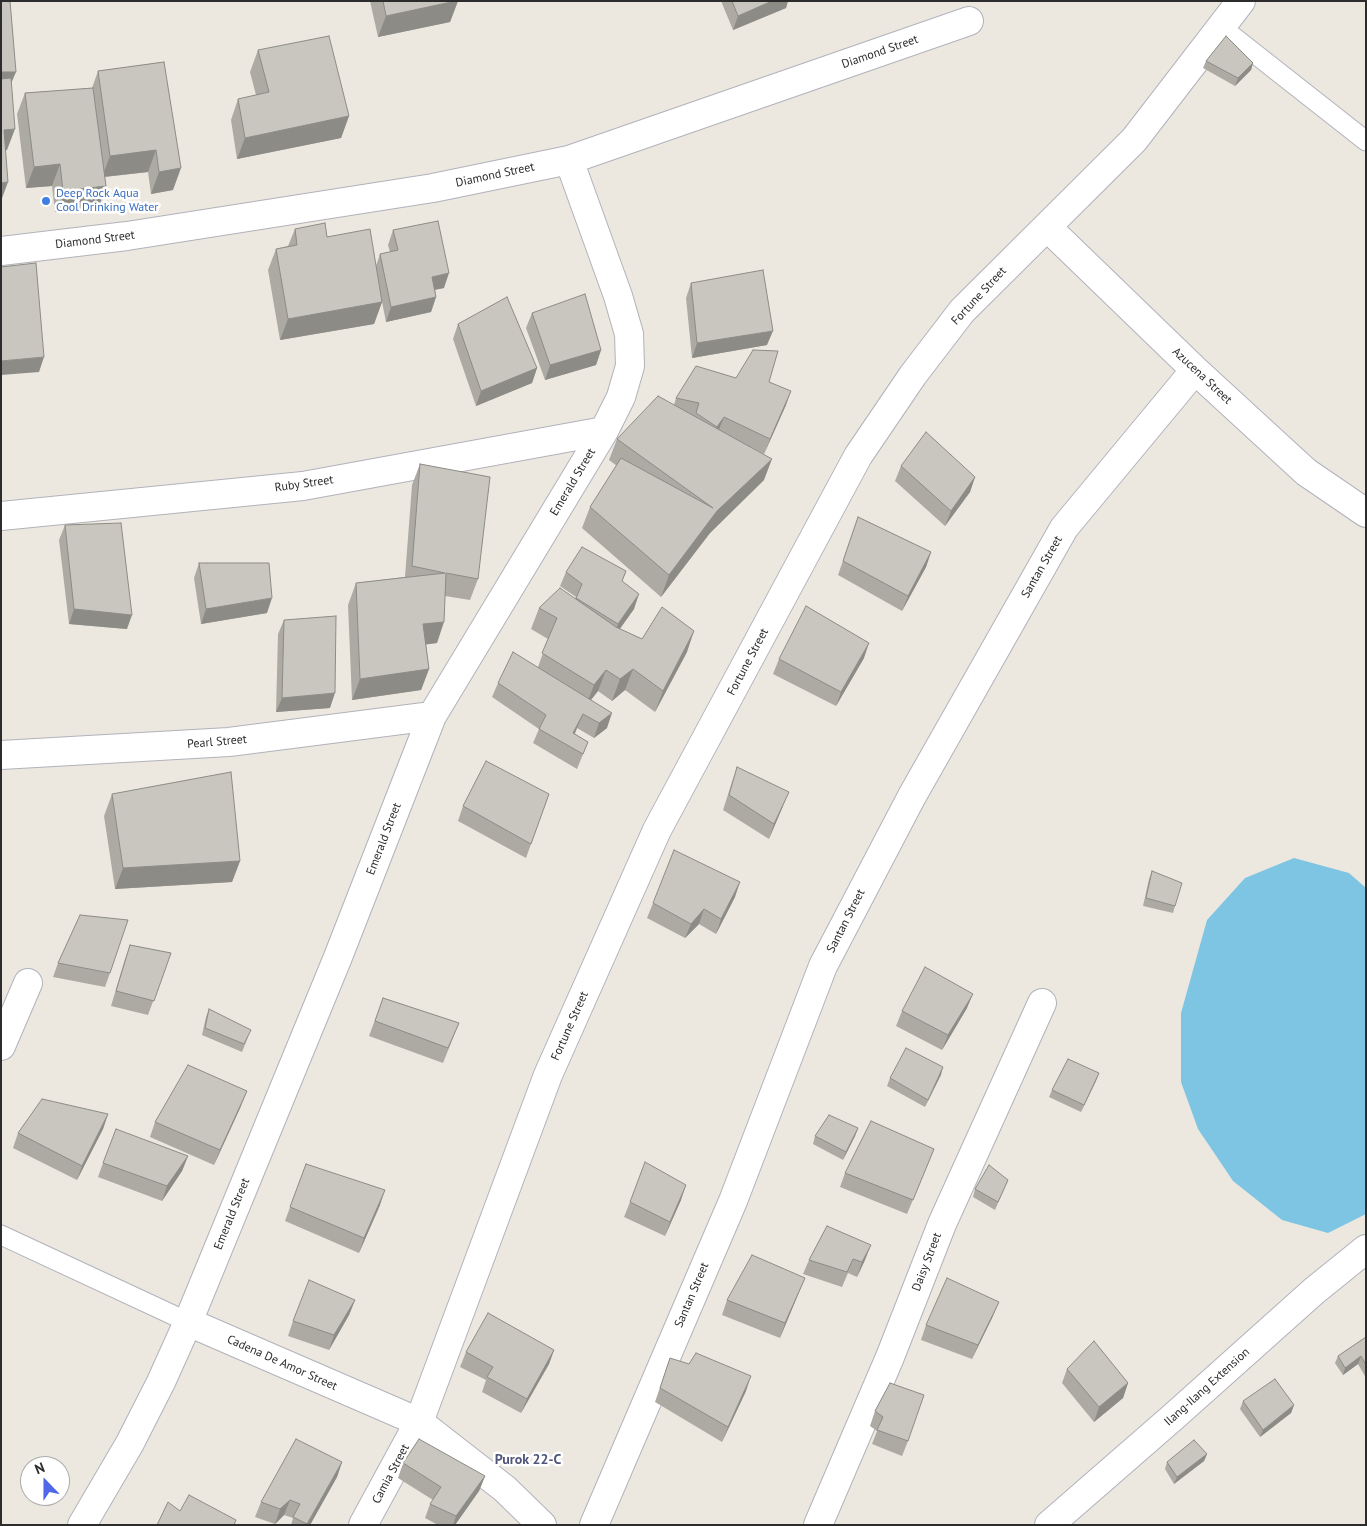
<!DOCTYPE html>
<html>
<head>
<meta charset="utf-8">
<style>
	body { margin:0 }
	#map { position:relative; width:1367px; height:1526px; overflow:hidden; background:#ece8e0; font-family:"PT Sans",sans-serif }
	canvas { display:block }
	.frame { position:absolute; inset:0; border:2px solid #2c2c2c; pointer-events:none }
	.north { position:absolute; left:20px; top:1456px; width:50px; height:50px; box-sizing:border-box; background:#fff; border:1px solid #ababab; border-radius:50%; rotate:338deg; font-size:14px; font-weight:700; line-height:20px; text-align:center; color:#2c2c2c }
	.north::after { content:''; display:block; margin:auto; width:18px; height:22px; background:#5067e9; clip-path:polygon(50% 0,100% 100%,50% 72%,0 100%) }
</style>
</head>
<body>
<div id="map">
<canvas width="1367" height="1526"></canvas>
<div class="frame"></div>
<div class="north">N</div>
</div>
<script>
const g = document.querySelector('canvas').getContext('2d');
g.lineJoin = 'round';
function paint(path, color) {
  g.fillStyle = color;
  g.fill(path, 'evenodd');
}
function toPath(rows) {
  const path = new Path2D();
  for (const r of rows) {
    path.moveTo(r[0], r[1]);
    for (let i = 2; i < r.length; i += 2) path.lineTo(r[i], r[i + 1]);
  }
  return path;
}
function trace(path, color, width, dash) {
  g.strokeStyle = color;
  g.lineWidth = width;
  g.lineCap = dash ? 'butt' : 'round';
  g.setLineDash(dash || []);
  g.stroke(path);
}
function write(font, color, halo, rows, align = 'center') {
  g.font = font + ' "PT Sans",sans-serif';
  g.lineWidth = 5;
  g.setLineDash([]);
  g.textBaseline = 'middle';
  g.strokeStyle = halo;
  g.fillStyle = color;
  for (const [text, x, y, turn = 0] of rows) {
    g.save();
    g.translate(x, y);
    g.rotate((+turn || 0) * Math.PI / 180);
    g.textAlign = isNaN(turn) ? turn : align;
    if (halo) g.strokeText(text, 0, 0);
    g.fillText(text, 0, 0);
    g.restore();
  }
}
paint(toPath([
	[1294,858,1349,873,1366,888,1366,1214,1328,1233,1282,1220,1233,1181,1198,1129,1181,1082,1181,1013,1207,920,1245,878]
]), '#7ec5e4');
const service = toPath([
	[1221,27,1366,141],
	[1,1235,188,1322]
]);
const minor = toPath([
	[1047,227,1195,370,1306,472,1366,513],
	[1,251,127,236,433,188,569,160,969,21],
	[1,516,303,486,604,431],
	[1,755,229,742,432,716],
	[1,1046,28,983],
	[188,1322,419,1422,505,1489,542,1525],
	[82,1525,130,1443,161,1382,188,1322,338,957,432,716,604,431,621,397,630,366,629,334,618,296,569,160],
	[363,1525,419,1422,548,1075,657,830,858,456,913,375,962,311,1134,140,1241,1],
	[594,1525,733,1201,823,966,912,796,1064,528,1195,370],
	[818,1525,890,1357,942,1224,1042,1003],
	[1049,1525,1172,1418,1314,1291,1366,1249]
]);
trace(service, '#b1b2bb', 21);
trace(minor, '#b1b2bb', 30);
trace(service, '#fff', 19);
trace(minor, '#fff', 28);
paint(toPath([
	[370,1,458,1,450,22,378,37],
	[721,1,788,1,786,8,733,30],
	[258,50,349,116,341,138,237,159,231,120,238,99,256,95,250,72],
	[1206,61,1253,63,1251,70,1235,86,1203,68],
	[164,62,173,190,151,194,148,172,105,177,99,207,55,212,52,186,26,188,17,114,25,93,92,88,98,71],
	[295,229,327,237,376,266,380,254,390,252,388,245,393,230,444,288,435,290,436,297,431,312,386,322,382,302,374,324,280,340,268,270,276,249,288,246],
	[691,283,767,345,692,358,686,298],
	[532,313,601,350,596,365,545,380,526,328],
	[458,324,537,368,532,383,476,406,453,339],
	[736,378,769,382,786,405,764,454,750,447,764,480,710,533,661,597,582,528,590,507,617,466,609,460,617,439,674,405,676,398],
	[420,464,478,579,470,600,445,596,437,643,426,644,429,669,421,690,352,700,348,605,356,583,405,577,412,485],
	[901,466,975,477,970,492,945,526,895,481],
	[858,517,931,552,926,567,902,611,838,575],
	[65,525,127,629,69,624,59,540],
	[199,563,267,613,201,624,194,578],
	[626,571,622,582,634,609,620,629,642,639,687,652,655,712,625,690,612,701,598,691,591,700,607,728,594,738,577,728,575,734,588,742,577,769,533,743,539,729,492,697,498,683,538,667,548,639,531,629,539,608,575,599,576,597,560,586,566,572],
	[284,620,330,708,276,712,278,634],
	[864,658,836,706,773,674,779,659],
	[737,767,783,806,769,839,723,810,732,782],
	[112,794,240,861,232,882,115,889,104,816],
	[549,794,526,858,458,821,463,806],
	[1152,871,1175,906,1173,913,1143,906,1149,879],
	[735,897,716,934,699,924,685,938,647,918,653,903],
	[130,945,171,953,148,1015,111,1006,125,959],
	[58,963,110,973,105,987,53,977],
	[383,998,459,1023,443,1063,369,1036],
	[967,1008,942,1050,896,1026,902,1011],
	[209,1009,248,1037,242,1052,202,1035,206,1017],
	[943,1067,925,1107,887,1086,890,1078],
	[1099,1073,1081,1112,1049,1097,1052,1090],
	[241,1106,214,1165,150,1137,155,1122],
	[108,1114,103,1129,77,1180,13,1148,18,1133],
	[858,1128,855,1136,843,1160,813,1144,815,1136],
	[934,1149,928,1164,907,1214,840,1187,845,1173],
	[188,1156,182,1171,162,1201,98,1177,103,1163],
	[306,1164,380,1205,359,1253,285,1221],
	[1008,1180,995,1210,973,1197,975,1189],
	[681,1200,665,1236,624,1217,630,1202],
	[827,1226,865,1260,857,1277,848,1273,842,1287,803,1274,809,1260],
	[805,1278,780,1338,722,1315,727,1300],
	[355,1300,349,1315,329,1350,288,1336,293,1321],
	[993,1316,972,1359,921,1340,926,1325],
	[1366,1337,1366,1378,1358,1364,1343,1375,1335,1363,1338,1356],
	[554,1350,549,1364,521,1413,482,1392,486,1380,460,1367,466,1352],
	[670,1358,746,1391,722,1442,655,1402],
	[1067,1369,1128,1383,1123,1398,1094,1422,1062,1383],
	[890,1383,908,1441,902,1456,872,1444,877,1431,870,1426,875,1411],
	[1243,1401,1294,1405,1291,1413,1260,1437,1240,1409],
	[1207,1454,1204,1461,1174,1484,1165,1469,1167,1462],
	[342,1462,337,1477,310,1525,291,1525,293,1518,284,1515,275,1524,255,1517,261,1502],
	[403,1463,485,1476,479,1491,455,1525,438,1525,425,1518,430,1504,433,1500,398,1478]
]), '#acaaa3');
paint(toPath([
	[456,1,458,1,450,22,378,37,386,16],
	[772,1,788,1,786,8,733,30,738,16],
	[1253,63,1251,70,1235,86,1238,78],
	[1,72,16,72,10,86,1,87],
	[349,116,341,138,237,159,245,138],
	[15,129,7,150,1,151,4,130],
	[156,150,148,172,102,177,110,156],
	[60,164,52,186,26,188,34,167],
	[181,168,173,190,151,194,159,172],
	[8,182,1,201,1,183],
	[106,186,99,207,55,212,63,191],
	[449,273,444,288,427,291,432,277],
	[436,297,431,312,386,322,391,307],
	[382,302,374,324,280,340,288,319],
	[773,331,767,345,692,358,697,343],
	[601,350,596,365,545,380,550,365],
	[44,357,39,372,1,375,1,361],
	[537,368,532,383,476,406,481,391],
	[791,391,786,405,764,454,770,439],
	[724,417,718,432,711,442,717,427],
	[772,459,764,480,710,533,661,597,669,575,717,511],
	[975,477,970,492,945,526,951,511],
	[931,552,926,567,902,611,908,596],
	[639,594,634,609,613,638,618,624],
	[272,598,267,613,201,624,206,609],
	[74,609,132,615,127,629,69,624],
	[444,622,437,643,415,646,423,624],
	[694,631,687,652,655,712,663,691],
	[869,643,864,658,836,706,841,692],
	[429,669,421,690,352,700,360,679],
	[633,669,625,690,612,701,620,679],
	[606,670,598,691,586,706,594,685],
	[335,693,330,708,276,712,282,698],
	[612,713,607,728,594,738,599,723],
	[583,714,577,728,568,747,573,733],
	[789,792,783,806,769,839,774,824],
	[240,861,232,882,115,889,123,868],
	[740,882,735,897,716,934,721,919],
	[704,909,699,924,685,938,691,924],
	[973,994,967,1008,942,1050,948,1035],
	[943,1067,941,1075,925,1107,928,1100],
	[1099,1073,1096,1081,1081,1112,1084,1105],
	[247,1091,241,1106,214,1165,220,1150],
	[108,1114,103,1129,77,1180,82,1166],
	[858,1128,855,1136,843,1160,846,1152],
	[188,1156,182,1171,162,1201,167,1186],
	[686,1185,681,1200,665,1236,670,1222],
	[385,1190,380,1205,359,1253,364,1238],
	[871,1245,865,1260,857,1277,862,1262],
	[805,1278,799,1292,780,1338,785,1323],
	[355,1300,349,1315,329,1350,334,1335],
	[999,1302,993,1316,972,1359,978,1345],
	[554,1350,549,1364,521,1413,527,1399],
	[1361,1356,1358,1364,1343,1375,1345,1368],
	[751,1376,746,1391,722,1442,728,1427],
	[1128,1383,1123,1398,1094,1422,1099,1407],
	[1294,1405,1291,1413,1260,1437,1263,1430],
	[1207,1454,1204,1461,1174,1484,1177,1477],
	[342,1462,337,1477,310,1525,307,1525],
	[485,1476,479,1491,455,1525,453,1525,456,1516],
	[290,1500,284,1515,275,1524,280,1509]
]), '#8c8b85');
const building = toPath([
	[1,1,10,1,16,72,1,72,1,1],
	[383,1,456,1,386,16,383,1],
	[732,1,772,1,738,16,732,1],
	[329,36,349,116,245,138,238,99,269,92,258,50,329,36],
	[1226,36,1253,63,1238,78,1206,61,1226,36],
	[164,62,181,168,159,172,156,150,110,156,98,71,164,62],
	[11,78,15,129,4,130,8,182,1,183,1,79,11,78],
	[93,88,106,186,63,191,60,164,34,167,25,93,93,88],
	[438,221,449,273,432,277,436,297,391,307,380,254,398,250,393,230,438,221],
	[325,223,327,237,370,229,382,302,288,319,276,249,297,245,295,229,325,223],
	[36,263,44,357,1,361,1,267,36,263],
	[763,270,773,331,697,343,691,283,763,270],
	[585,294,601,350,550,365,532,313,585,294],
	[507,297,537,368,481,391,458,324,507,297],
	[753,350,778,351,769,382,791,391,770,439,724,417,717,427,696,413,699,403,676,398,696,366,736,378,753,350],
	[658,396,772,459,717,511,669,575,590,507,621,458,713,508,617,439,658,396],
	[926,432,975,477,951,511,901,466,926,432],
	[420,464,490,477,478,579,446,573,444,622,423,624,429,669,360,679,356,583,445,573,412,566,420,464],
	[858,517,931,552,908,596,843,561,858,517],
	[121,523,132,615,74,609,65,525,121,523],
	[582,547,626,571,622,581,639,594,618,624,576,598,582,584,566,572,582,547],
	[199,563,269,563,272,598,206,609,199,563],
	[560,588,616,627,642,639,662,607,694,631,663,691,633,669,620,679,606,670,594,685,542,653,557,618,539,608,560,588],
	[806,606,869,643,841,692,779,659,806,606],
	[336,616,335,693,282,698,284,620,336,616],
	[513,652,612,713,599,723,583,714,573,733,588,742,583,754,539,729,546,715,498,683,513,652],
	[486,761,549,794,531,844,463,806,486,761],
	[737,767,789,792,774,824,729,795,737,767],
	[231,772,240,861,123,868,112,794,231,772],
	[674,850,740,882,721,919,704,909,691,924,653,903,674,850],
	[1152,871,1182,883,1175,906,1146,898,1152,871],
	[80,915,128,920,110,973,58,963,80,915],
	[130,945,171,953,154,1001,116,991,130,945],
	[925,967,973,994,948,1035,902,1011,925,967],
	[383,998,459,1023,448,1048,375,1021,383,998],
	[209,1009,251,1030,244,1044,205,1028,209,1009],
	[906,1048,943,1067,928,1100,890,1078,906,1048],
	[1068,1059,1099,1073,1084,1105,1052,1090,1068,1059],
	[188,1065,247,1091,220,1150,155,1122,188,1065],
	[42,1099,108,1114,82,1166,18,1133,42,1099],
	[829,1115,858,1128,846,1152,815,1136,829,1115],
	[871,1121,934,1149,913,1200,845,1173,871,1121],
	[116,1129,188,1156,167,1186,103,1163,116,1129],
	[645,1162,686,1185,670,1222,630,1202,645,1162],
	[306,1164,385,1190,364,1238,290,1207,306,1164],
	[989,1165,1008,1180,998,1202,975,1189,989,1165],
	[827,1226,871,1245,862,1262,853,1259,847,1272,809,1260,827,1226],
	[752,1255,805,1278,785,1323,727,1300,752,1255],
	[947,1278,999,1302,978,1345,926,1325,947,1278],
	[309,1280,355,1300,334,1335,293,1321,309,1280],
	[488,1313,554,1350,527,1399,487,1377,493,1367,466,1352,488,1313],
	[1366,1337,1366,1365,1361,1356,1345,1368,1338,1356,1366,1337],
	[1094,1341,1128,1383,1099,1407,1067,1369,1094,1341],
	[696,1353,751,1376,728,1427,660,1388,670,1358,689,1364,696,1353],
	[1275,1379,1294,1405,1263,1430,1243,1401,1275,1379],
	[890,1383,924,1395,908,1441,877,1430,883,1417,875,1411,890,1383],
	[296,1439,342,1462,307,1524,293,1517,300,1504,290,1500,280,1509,261,1502,296,1439],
	[419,1439,485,1476,456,1516,430,1504,441,1487,403,1463,419,1439],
	[1194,1440,1207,1454,1177,1477,1167,1462,1194,1440],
	[189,1495,236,1520,234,1525,157,1525,168,1502,180,1511,189,1495]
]);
paint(building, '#c8c6be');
trace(building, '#8c8b85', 1);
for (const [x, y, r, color] of [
	[46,201,5,"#3f7fe0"]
]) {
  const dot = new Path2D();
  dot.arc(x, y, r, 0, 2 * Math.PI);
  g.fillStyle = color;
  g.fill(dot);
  trace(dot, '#fff', 2);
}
write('12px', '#2c2c2c', '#fff', [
	["Diamond Street",880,52,-19],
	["Diamond Street",495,175,-12],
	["Diamond Street",95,240,-7],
	["Fortune Street",979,296,-47],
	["Azucena Street",1202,376,43],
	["Emerald Street",573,482,-59],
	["Ruby Street",304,484,-8],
	["Santan Street",1042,567,-60],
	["Fortune Street",748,662,-62],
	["Pearl Street",217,742,-5],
	["Emerald Street",384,839,-69],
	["Santan Street",846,921,-63],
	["Fortune Street",570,1026,-66],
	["Emerald Street",232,1214,-68],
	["Daisy Street",927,1262,-69],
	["Santan Street",692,1295,-67],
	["Cadena De Amor Street",282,1363,24],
	["Ilang-Ilang Extension",1207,1387,-42],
	["Camia Street",391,1474,-62]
]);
write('12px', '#366cbe', '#fff', [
	["Deep Rock Aqua",56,194],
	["Cool Drinking Water",56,208]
], 'left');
write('bold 14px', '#505679', '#fff', [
	["Purok 22-C",528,1460]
]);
</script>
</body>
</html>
